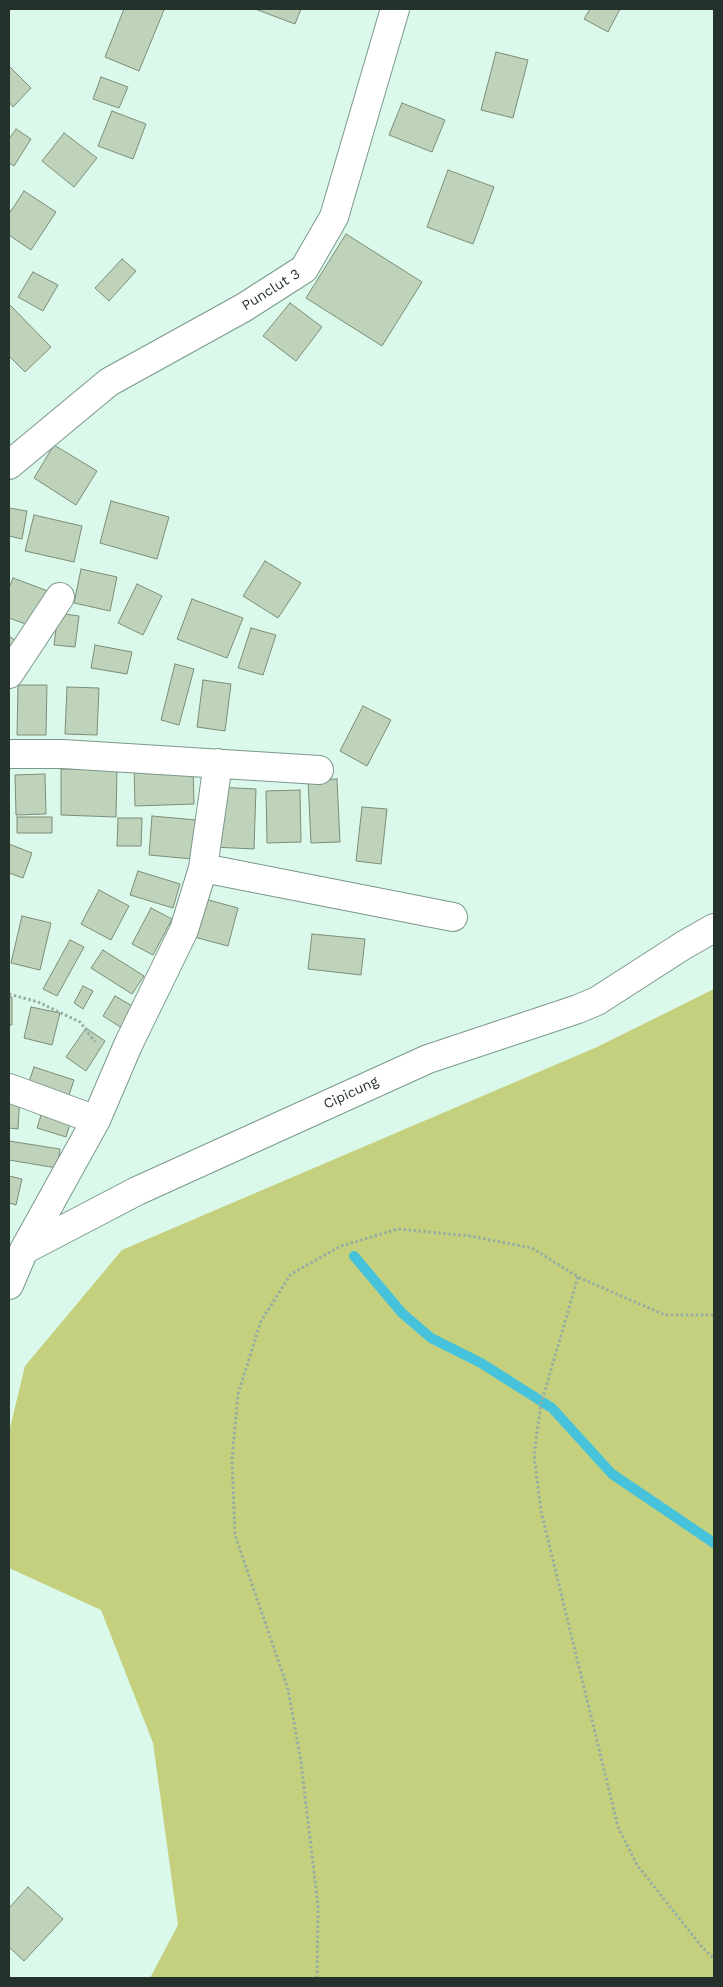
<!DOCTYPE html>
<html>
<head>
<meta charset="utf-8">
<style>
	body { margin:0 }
	#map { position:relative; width:723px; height:1987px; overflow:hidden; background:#daf9ea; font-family:"Work Sans",sans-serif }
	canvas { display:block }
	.frame { position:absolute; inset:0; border:10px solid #25312b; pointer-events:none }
</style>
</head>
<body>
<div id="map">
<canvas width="723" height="1987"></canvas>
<div class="frame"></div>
</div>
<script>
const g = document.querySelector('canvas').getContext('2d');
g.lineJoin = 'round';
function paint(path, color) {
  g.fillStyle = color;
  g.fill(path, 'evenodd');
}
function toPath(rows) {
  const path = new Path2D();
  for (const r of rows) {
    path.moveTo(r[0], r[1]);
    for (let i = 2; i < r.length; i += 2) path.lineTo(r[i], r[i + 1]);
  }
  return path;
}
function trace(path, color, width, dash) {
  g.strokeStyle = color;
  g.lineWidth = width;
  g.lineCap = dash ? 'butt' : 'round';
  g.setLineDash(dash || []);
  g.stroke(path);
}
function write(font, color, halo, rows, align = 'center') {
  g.font = font + ' "Work Sans",sans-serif';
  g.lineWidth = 4;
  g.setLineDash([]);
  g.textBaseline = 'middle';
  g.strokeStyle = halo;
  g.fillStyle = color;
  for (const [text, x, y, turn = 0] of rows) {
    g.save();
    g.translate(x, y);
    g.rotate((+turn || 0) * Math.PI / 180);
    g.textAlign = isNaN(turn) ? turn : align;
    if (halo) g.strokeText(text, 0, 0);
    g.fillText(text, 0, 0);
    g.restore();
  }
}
paint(toPath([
	[714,989,714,1978,150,1978,178,1925,153,1743,101,1610,9,1568,9,1432,25,1366,122,1250,597,1047]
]), '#c5d07f');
trace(toPath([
	[354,1256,402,1313,431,1338,481,1363,552,1408,612,1474,714,1543]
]), '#46c2db', 10);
const building = toPath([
	[124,9,160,9,164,10,139,71,105,57,124,9],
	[255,9,301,9,295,24,255,9],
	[590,9,620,9,608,32,584,19,590,9],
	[496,52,528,60,513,118,481,110,496,52],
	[9,66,31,88,13,107,9,102,9,66],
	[101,77,128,87,119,108,93,99,101,77],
	[402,103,445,120,432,152,389,135,402,103],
	[112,111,146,124,133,159,98,146,112,111],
	[16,129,31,139,14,166,9,163,9,139,16,129],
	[64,133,97,158,74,187,42,161,64,133],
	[448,170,494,187,473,244,427,227,448,170],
	[24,191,56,212,31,250,9,235,9,214,24,191],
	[346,234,422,282,382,346,306,298,346,234],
	[122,259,136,271,109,301,95,288,122,259],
	[33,272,58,285,43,311,18,297,33,272],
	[290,303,322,327,296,361,263,336,290,303],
	[9,304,51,347,25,372,9,356,9,304],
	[54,445,97,471,76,505,34,478,54,445],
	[111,501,169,517,157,559,100,543,111,501],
	[9,508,27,511,22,539,9,536,9,508],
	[34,515,82,526,74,562,25,551,34,515],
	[265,561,301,583,278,618,243,596,265,561],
	[81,569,117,577,110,611,74,603,81,569],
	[13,578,48,591,34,627,9,618,9,588,13,578],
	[137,584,162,596,143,635,118,623,137,584],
	[192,599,243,618,227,658,177,639,192,599],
	[58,613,79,616,75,647,54,645,58,613],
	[251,628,276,635,263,675,238,668,251,628],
	[9,636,19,643,9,656,9,636],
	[95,645,132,652,127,674,91,668,95,645],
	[175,664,194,669,179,725,161,720,175,664],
	[203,680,231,684,225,731,197,727,203,680],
	[18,685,47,685,46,735,17,735,18,685],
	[67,687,99,688,97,735,65,734,67,687],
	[363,706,391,720,367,766,340,751,363,706],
	[193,766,194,804,135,806,134,768,193,766],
	[61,769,117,770,116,817,61,815,61,769],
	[45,774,46,814,16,815,15,775,45,774],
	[337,779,340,842,311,843,308,780,337,779],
	[215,787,256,789,254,849,213,847,215,787],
	[300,790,301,842,267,843,266,791,300,790],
	[362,807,387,809,381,864,356,861,362,807],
	[152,816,196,820,192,859,149,855,152,816],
	[17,817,52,817,52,833,17,833,17,817],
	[118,818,142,818,141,846,117,846,118,818],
	[9,844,32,853,23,878,9,873,9,844],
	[138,871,180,884,173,908,130,895,138,871],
	[99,890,129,906,111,940,81,924,99,890],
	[205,899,238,908,228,946,194,937,205,899],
	[151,908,172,919,153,955,132,944,151,908],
	[22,916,51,923,40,970,11,963,22,916],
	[312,934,365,939,361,975,308,969,312,934],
	[70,940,84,947,57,996,43,989,70,940],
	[103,950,144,976,132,994,91,968,103,950],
	[83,986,93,991,83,1009,74,1003,83,986],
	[115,996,134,1007,122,1028,103,1016,115,996],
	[9,997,12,997,12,1025,9,1025,9,997],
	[31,1007,60,1013,52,1045,24,1038,31,1007],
	[86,1028,105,1041,86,1071,66,1057,86,1028],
	[34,1067,74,1080,66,1104,26,1091,34,1067],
	[9,1095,20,1095,18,1129,9,1128,9,1095],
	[42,1112,71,1121,66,1137,37,1128,42,1112],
	[9,1141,60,1149,57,1168,9,1160,9,1141],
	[9,1176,22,1179,16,1205,9,1203,9,1176],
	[28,1887,63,1919,24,1961,9,1947,9,1908,28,1887]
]);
paint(building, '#bfd2ba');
trace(building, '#7c8d77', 1);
const street = toPath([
	[9,465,109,382,243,308,304,269,334,217,395,9],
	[9,674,60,597],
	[9,754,63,754,319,770],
	[203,868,453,917],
	[9,1088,96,1120],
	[24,1250,96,1120,128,1045,184,930,203,868,218,763],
	[9,1285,24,1250,137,1191,428,1059,578,1009,597,1001,684,945,714,928]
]);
trace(street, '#7b988a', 30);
trace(toPath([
	[9,994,38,1002,80,1022,95,1042],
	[578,1277,541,1404,534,1455,541,1511,618,1827,637,1865,702,1947,714,1959],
	[317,1978,318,1906,301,1762,288,1689,235,1535,232,1459,238,1394,261,1321,291,1274,341,1246,398,1229,470,1236,532,1248,578,1277,665,1315,714,1315]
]), '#96aea2', 3, [2.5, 2.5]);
trace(street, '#fff', 28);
write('14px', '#25312b', '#fefefe', [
	["Punclut 3",271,290,-32],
	["Cipicung",351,1093,-25]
]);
</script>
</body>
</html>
